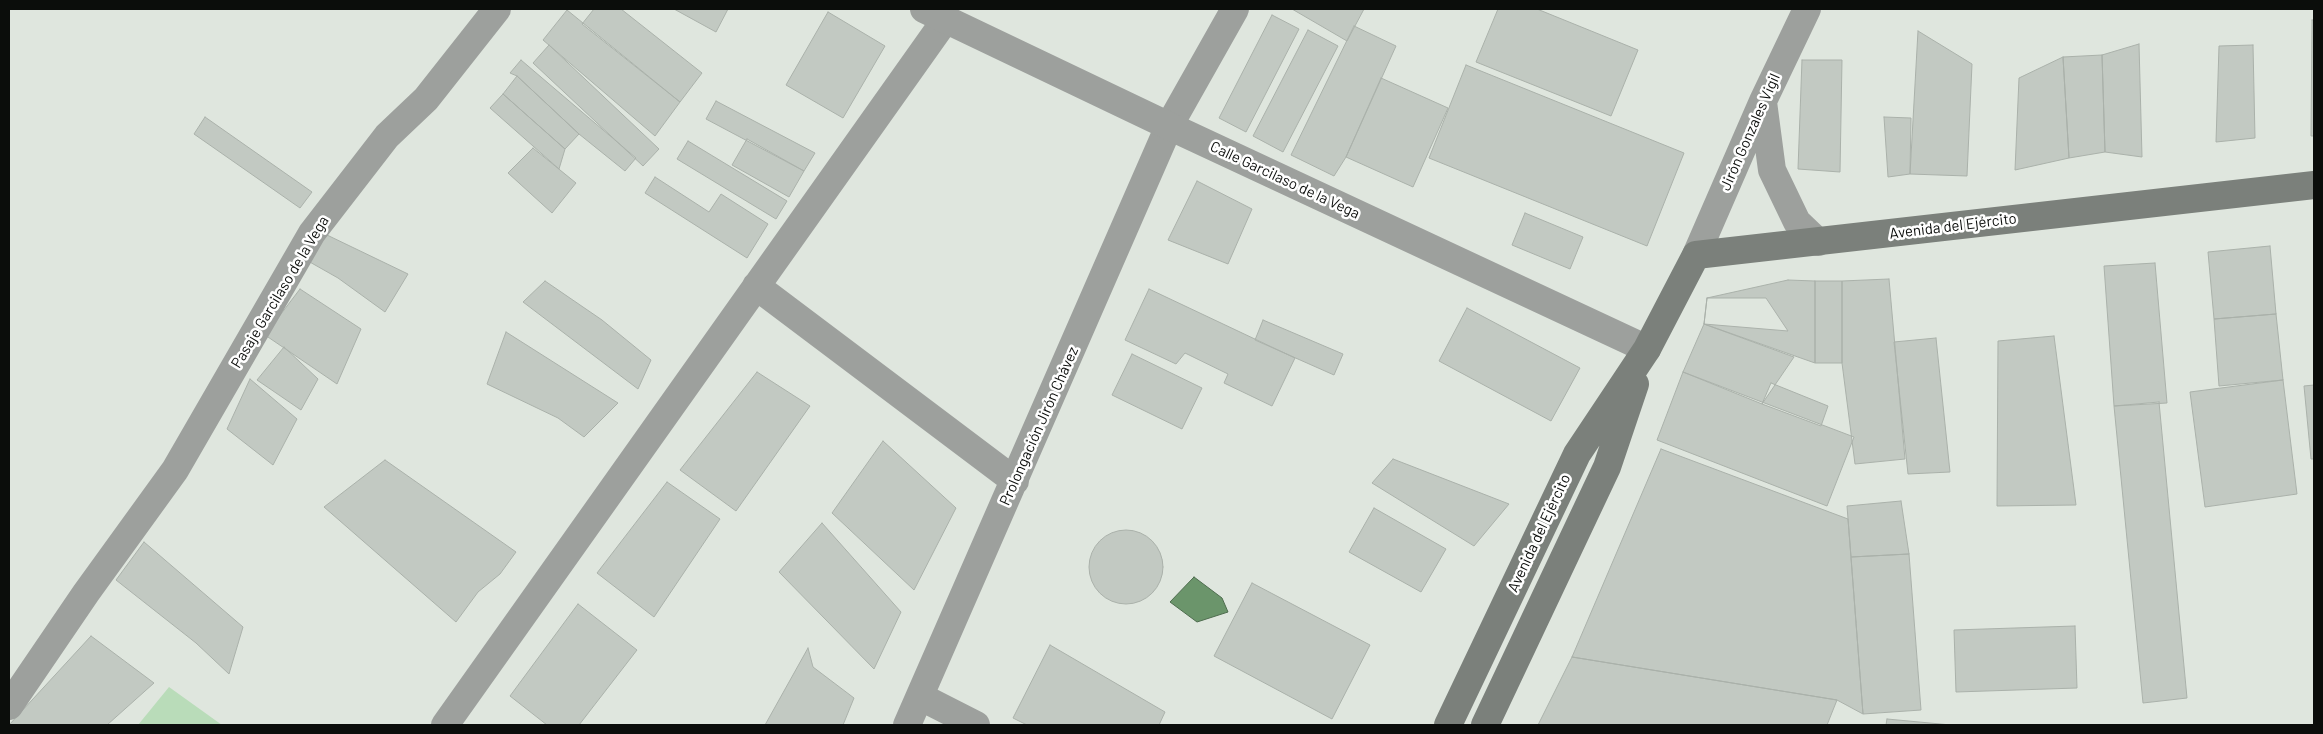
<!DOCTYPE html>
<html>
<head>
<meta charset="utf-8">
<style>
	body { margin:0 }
	#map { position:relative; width:2323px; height:734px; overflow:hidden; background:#dfe6de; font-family:Barlow,sans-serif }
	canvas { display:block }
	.frame { position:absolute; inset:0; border:10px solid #0b0d0b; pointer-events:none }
</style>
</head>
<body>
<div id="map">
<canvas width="2323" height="734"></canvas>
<div class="frame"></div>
</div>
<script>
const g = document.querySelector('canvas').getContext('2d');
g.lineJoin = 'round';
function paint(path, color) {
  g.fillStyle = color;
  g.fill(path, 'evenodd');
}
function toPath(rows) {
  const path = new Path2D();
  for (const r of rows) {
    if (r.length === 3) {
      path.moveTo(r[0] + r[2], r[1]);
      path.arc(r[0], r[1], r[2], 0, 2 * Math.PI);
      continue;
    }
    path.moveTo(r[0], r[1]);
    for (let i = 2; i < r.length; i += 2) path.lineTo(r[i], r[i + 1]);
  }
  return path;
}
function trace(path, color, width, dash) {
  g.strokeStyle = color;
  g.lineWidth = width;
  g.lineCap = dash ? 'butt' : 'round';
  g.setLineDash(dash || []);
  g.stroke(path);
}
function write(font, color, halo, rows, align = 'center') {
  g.font = font + ' Barlow,sans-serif';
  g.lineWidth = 5;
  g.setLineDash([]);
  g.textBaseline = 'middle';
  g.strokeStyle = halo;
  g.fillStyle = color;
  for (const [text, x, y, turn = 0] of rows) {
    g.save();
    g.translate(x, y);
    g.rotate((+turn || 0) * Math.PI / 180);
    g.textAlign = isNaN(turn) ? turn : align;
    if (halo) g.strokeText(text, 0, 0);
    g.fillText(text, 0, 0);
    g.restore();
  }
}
paint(toPath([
	[169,687,222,725,138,725]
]), '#b9dcb9');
const water = toPath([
	[1194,577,1222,598,1228,612,1197,622,1170,602,1194,577]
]);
paint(water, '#6b956b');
trace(water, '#4e6c4e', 1);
const building = toPath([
	[594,9,621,9,702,73,680,102,582,24,594,9],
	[674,9,728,9,716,32,674,9],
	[1292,9,1364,9,1347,41,1292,9],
	[1498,9,1537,9,1638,50,1611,116,1476,62,1498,9],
	[567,10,680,102,655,136,543,40,567,10],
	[828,12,885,46,843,118,786,85,828,12],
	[1272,15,1299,29,1246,132,1219,118,1272,15],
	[2312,20,2314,20,2314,136,2311,136,2312,20],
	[1354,26,1396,46,1346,157,1334,176,1291,155,1354,26],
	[1308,30,1338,46,1283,152,1253,136,1308,30],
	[1918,31,1972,64,1967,176,1910,174,1918,31],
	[2139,44,2142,157,2105,152,2102,55,2139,44],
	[549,45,659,149,643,166,533,63,549,45],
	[2253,45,2255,138,2216,142,2219,46,2253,45],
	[2102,55,2105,152,2069,158,2063,57,2102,55],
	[2063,57,2069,158,2015,170,2019,78,2063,57],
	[521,60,636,158,625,171,579,134,517,76,510,73,521,60],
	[1802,60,1842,60,1840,172,1798,169,1802,60],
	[1466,65,1684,153,1647,246,1429,158,1466,65],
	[517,76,579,134,565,149,503,94,517,76],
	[1381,78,1448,108,1413,187,1346,157,1381,78],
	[503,94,565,149,559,169,490,108,503,94],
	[716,101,815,153,804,171,706,119,716,101],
	[205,117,312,192,300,208,194,134,205,117],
	[1884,117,1911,118,1910,174,1888,177,1884,117],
	[747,139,804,171,789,197,732,165,747,139],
	[688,141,787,201,776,219,677,159,688,141],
	[533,148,576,183,552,213,508,173,533,148],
	[655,177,709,212,721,194,768,224,747,258,645,193,655,177],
	[1197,181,1252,209,1228,264,1168,240,1197,181],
	[1525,213,1583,237,1570,269,1512,245,1525,213],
	[327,235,408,274,385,312,338,278,308,261,327,235],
	[2270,246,2276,314,2214,319,2208,252,2270,246],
	[2155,263,2167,403,2114,406,2104,266,2155,263],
	[1889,279,1905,459,1855,464,1842,363,1842,281,1889,279],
	[1788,280,1815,281,1815,363,1704,324,1707,298,1788,280],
	[545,281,602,320,651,360,638,389,523,302,545,281],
	[1815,281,1842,281,1842,363,1815,363,1815,281],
	[300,289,361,329,337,384,265,335,300,289],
	[1149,289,1295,358,1272,406,1224,383,1228,374,1185,353,1176,364,1125,340,1149,289],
	[1707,298,1766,298,1788,331,1704,324,1707,298],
	[1467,308,1580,368,1551,421,1439,361,1467,308],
	[2276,314,2283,380,2219,386,2214,319,2276,314],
	[1263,320,1343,354,1334,375,1255,340,1263,320],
	[1704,324,1794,357,1762,404,1683,372,1704,324],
	[506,332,618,403,584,437,558,418,487,384,506,332],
	[2054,336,2076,505,1997,506,1998,341,2054,336],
	[1936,338,1950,472,1908,474,1894,342,1936,338],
	[284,347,318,379,301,410,257,380,284,347],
	[1132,354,1202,388,1182,429,1112,395,1132,354],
	[757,372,810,406,736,511,680,470,757,372],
	[1683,372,1854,437,1827,506,1657,440,1683,372],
	[250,379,297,419,273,465,227,429,250,379],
	[2283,380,2297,494,2205,507,2190,392,2283,380],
	[1771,383,1828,406,1821,426,1762,404,1771,383],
	[2314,385,2314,459,2311,459,2304,386,2314,385],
	[2159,402,2187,698,2143,703,2114,406,2159,402],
	[883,441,956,508,914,590,832,513,883,441],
	[1661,449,1848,519,1863,714,1837,700,1572,657,1661,449],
	[1393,459,1509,504,1474,546,1372,483,1393,459],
	[385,460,516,552,500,574,478,592,456,622,324,507,385,460],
	[667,482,720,519,654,617,597,573,667,482],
	[1901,501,1909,554,1851,557,1847,506,1901,501],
	[1374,508,1446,549,1421,592,1349,552,1374,508],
	[822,523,901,612,874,669,779,572,822,523],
	[1126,567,37],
	[144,542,243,627,229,674,196,643,116,580,144,542],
	[1909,554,1921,710,1863,714,1851,557,1909,554],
	[1252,583,1370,645,1332,719,1214,656,1252,583],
	[578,604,637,650,579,725,547,725,510,696,578,604],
	[2075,626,2077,688,1956,692,1954,630,2075,626],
	[91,636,154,683,107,725,9,725,91,636],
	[1050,645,1165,712,1159,725,1027,725,1013,718,1050,645],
	[808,648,813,667,854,698,843,725,765,725,808,648],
	[1572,657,1837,700,1827,725,1538,725,1572,657],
	[1887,719,1951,725,1886,725,1887,719]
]);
paint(building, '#c2c9c2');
trace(building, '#aab1aa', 1);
trace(toPath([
	[1763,102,1772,170,1797,222,1818,242],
	[1696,255,1763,101,1807,9],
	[756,286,1015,481],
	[921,697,976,725],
	[9,706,86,593,175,470,312,233,387,136,426,99,497,9],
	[445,725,946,19],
	[907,725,1169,126,1235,9]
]), '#9da09d', 28);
trace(toPath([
	[924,9,1169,126,1647,349]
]), '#9da09d', 28);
trace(toPath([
	[1448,725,1577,454,1647,349,1696,255,2314,185],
	[1485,725,1607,467,1635,384]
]), '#7b807b', 28);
write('15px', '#0b0d0b', '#fff', [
	["Jirón Gonzales Vigil",1750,132,-66],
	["Calle Garcilaso de la Vega",1285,180,25],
	["Avenida del Ejército",1953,226,-7],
	["Pasaje Garcilaso de la Vega",280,292,-59],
	["Prolongación Jirón Chávez",1039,426,-66],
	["Avenida del Ejército",1539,533,-65]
]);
</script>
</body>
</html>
